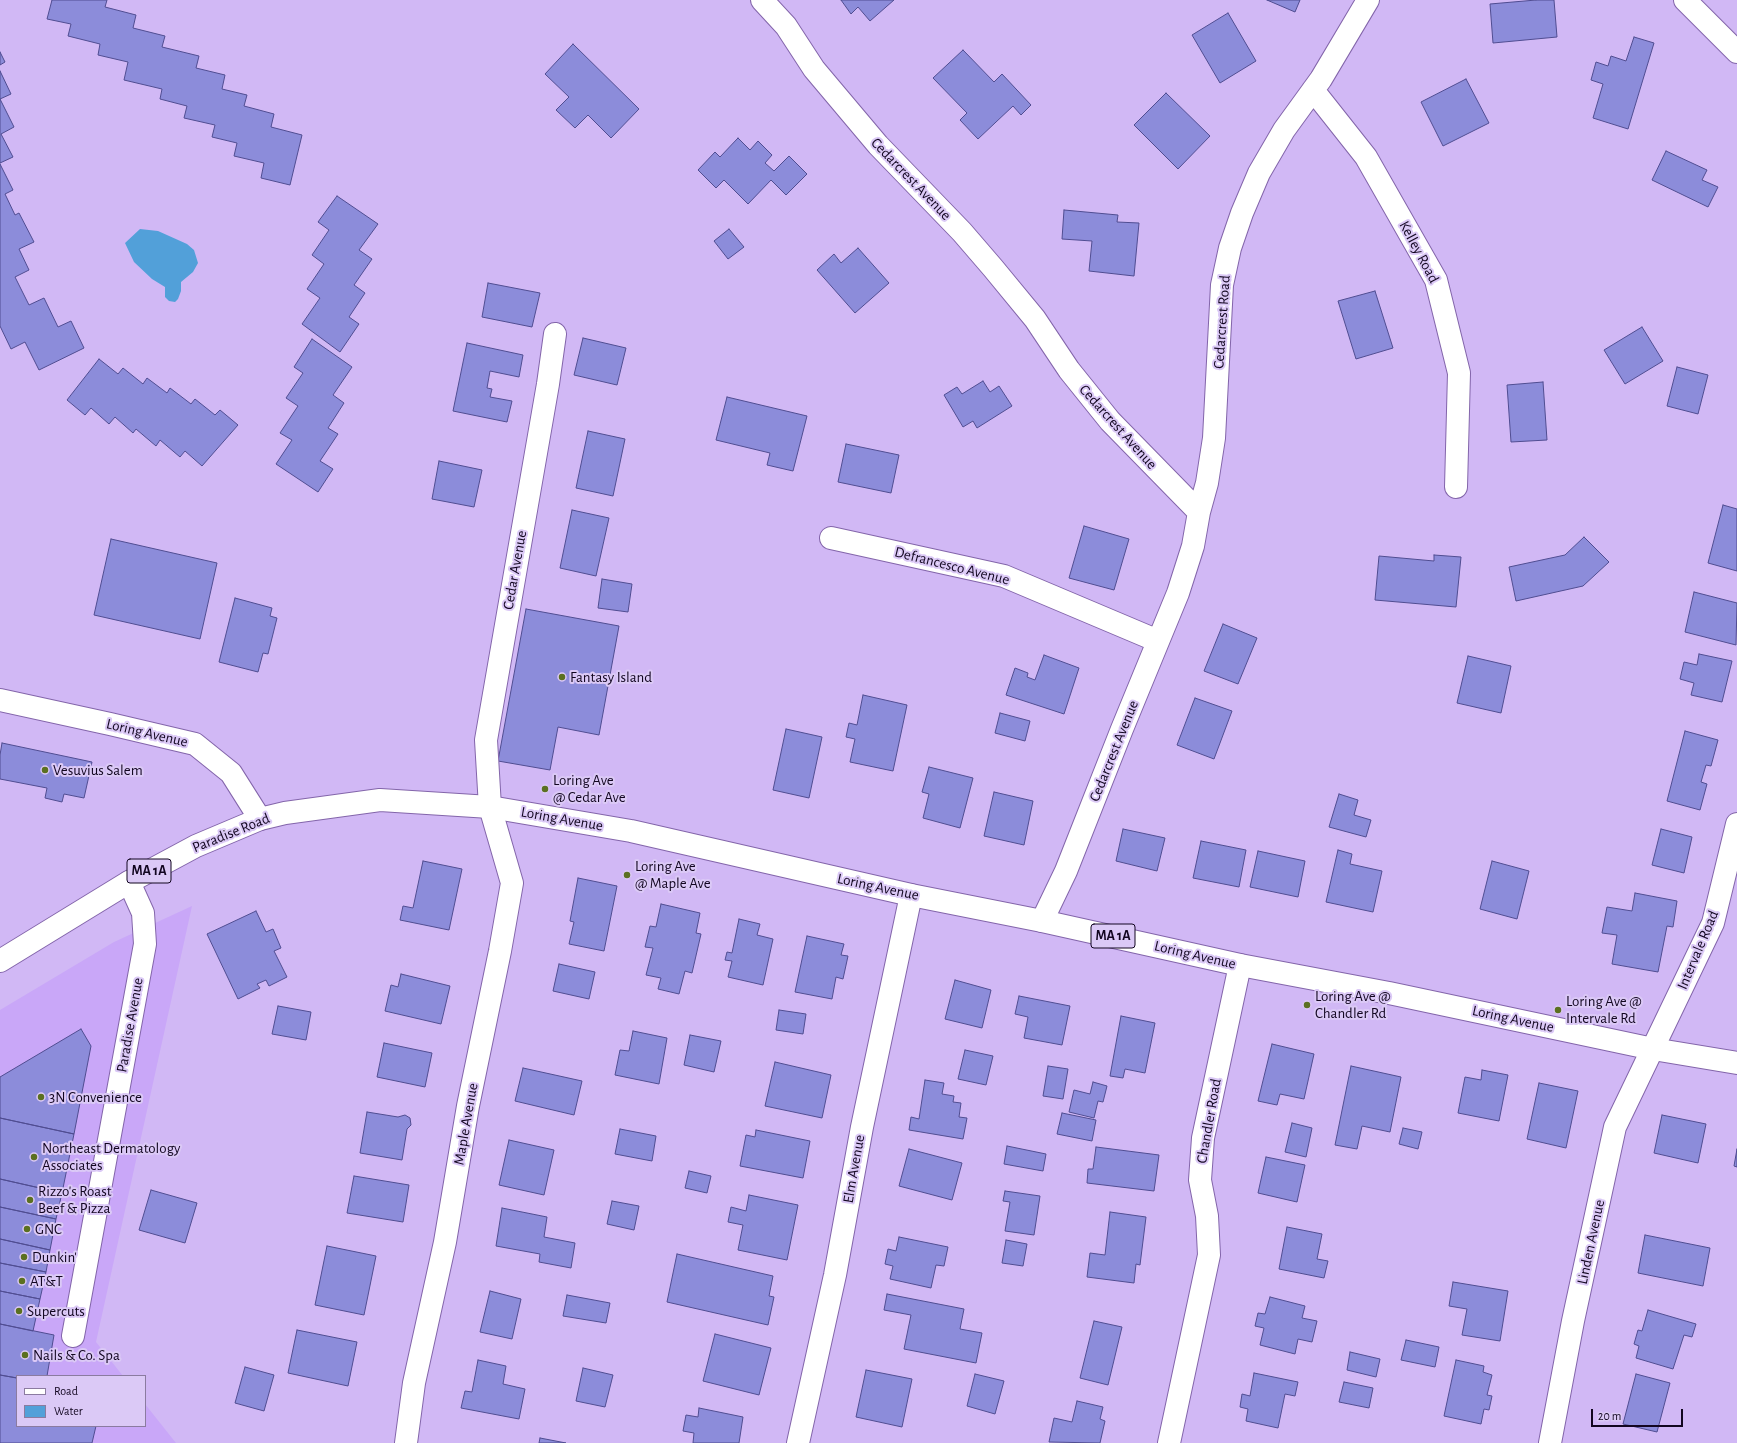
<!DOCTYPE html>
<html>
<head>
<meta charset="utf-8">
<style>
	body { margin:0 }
	#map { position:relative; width:1737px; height:1443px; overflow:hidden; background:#d1b8f5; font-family:"Alegreya Sans",sans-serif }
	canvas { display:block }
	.legend { position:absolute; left:16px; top:1375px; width:130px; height:52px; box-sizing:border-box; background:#dbc9f6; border:1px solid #8b7ba0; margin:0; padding:5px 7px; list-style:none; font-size:12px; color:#120620 }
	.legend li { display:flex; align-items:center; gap:8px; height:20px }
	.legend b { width:20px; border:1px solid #8b7ba0 }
	.scale { position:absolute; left:1591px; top:1409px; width:92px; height:18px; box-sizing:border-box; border:2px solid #120620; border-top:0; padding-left:5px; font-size:12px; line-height:14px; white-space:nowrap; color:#120620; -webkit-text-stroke:3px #dbc9f6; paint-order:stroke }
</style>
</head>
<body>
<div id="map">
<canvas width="1737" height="1443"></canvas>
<ul class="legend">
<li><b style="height:5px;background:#fff"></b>Road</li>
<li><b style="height:11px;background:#52a0d9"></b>Water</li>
</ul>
<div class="scale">20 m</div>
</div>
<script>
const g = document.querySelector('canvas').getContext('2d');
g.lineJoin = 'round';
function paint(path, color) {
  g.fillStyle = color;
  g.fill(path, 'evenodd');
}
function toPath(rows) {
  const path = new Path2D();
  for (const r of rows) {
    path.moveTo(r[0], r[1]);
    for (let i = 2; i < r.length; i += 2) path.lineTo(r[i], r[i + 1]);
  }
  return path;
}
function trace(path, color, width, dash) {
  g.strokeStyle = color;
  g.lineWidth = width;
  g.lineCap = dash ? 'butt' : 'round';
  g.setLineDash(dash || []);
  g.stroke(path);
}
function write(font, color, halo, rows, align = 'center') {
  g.font = font + ' "Alegreya Sans",sans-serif';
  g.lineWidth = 4;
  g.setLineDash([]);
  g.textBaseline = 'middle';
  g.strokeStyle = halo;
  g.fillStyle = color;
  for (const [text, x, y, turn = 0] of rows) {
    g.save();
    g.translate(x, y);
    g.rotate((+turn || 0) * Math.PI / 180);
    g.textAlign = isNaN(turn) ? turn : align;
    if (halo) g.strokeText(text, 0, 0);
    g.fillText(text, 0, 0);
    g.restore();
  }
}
paint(toPath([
	[192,906,96,1342,123,1376,17,1376,17,1426,145,1426,145,1404,176,1443,0,1443,0,1010,114,942]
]), '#c9a7f8');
paint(toPath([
	[140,229,158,231,187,244,194,250,198,263,193,272,181,282,181,291,178,299,175,302,169,301,165,297,165,287,152,279,134,262,125,243]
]), '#52a0d9');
const building = toPath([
	[52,0,107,0,105,7,136,15,133,28,165,36,162,47,199,56,196,68,225,75,222,89,247,95,244,106,274,114,271,127,302,135,290,185,261,178,264,163,234,156,237,143,212,137,215,125,184,118,187,106,160,99,162,89,124,80,128,62,98,55,100,44,68,36,71,24,47,19,52,0],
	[841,0,894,0,870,21,858,7,851,14,841,0],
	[1267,0,1300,0,1295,12,1267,0],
	[1536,0,1554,0,1557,37,1493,43,1490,4,1536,0],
	[1228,13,1256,61,1220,83,1192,35,1228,13],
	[1634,37,1654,43,1628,129,1593,118,1603,84,1591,80,1596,62,1608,66,1611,56,1626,61,1634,37],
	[573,44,639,109,611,138,588,115,575,128,556,110,569,97,545,74,573,44],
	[963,50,994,82,1002,74,1031,105,1021,115,1013,106,978,139,960,120,967,113,933,78,963,50],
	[0,52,5,62,0,65,0,52],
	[0,71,11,94,0,99,14,127,1,134,13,157,0,163,0,71],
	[1466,79,1489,123,1443,146,1421,102,1466,79],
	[1166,93,1210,136,1178,169,1134,125,1166,93],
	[738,138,750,150,758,141,772,155,765,163,774,171,789,156,807,174,786,195,771,180,748,204,724,180,716,188,698,170,715,152,720,157,738,138],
	[1666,151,1707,170,1702,180,1718,187,1708,207,1652,180,1666,151],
	[0,164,13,190,5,194,15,215,19,213,34,242,19,249,29,270,15,277,29,305,44,298,58,327,71,321,84,348,39,370,25,342,11,349,0,326,0,164],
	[337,196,378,224,359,250,372,259,354,285,365,293,349,317,359,324,340,352,302,324,320,298,307,289,324,264,312,255,329,230,318,222,337,196],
	[1064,210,1118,215,1117,222,1139,223,1134,276,1089,271,1092,241,1062,239,1064,210],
	[729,229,744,247,728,259,714,241,729,229],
	[858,248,889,283,855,313,817,270,834,254,841,263,858,248],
	[488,283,540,293,532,327,482,317,488,283],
	[1375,291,1393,348,1356,359,1338,301,1375,291],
	[1642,327,1663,361,1625,384,1604,350,1642,327],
	[583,338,626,348,617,385,574,375,583,338],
	[312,339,352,367,333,395,344,403,328,428,338,434,320,461,333,469,318,492,276,464,292,440,280,433,298,406,286,398,303,373,294,367,312,339],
	[467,343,523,355,519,377,490,371,487,388,492,389,490,397,512,401,507,422,453,411,467,343],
	[99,359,118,374,123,368,143,384,147,378,167,393,170,388,191,404,195,399,215,415,220,410,238,425,202,466,185,451,180,457,160,440,156,446,136,429,133,433,115,417,109,424,91,408,85,415,67,400,99,359],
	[1677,367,1708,375,1698,414,1667,406,1677,367],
	[983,381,990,392,999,386,1012,406,977,428,973,421,963,427,944,395,957,387,962,394,983,381],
	[1543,382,1547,440,1511,442,1507,385,1543,382],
	[727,397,807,416,793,471,767,465,770,453,716,440,727,397],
	[588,431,625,439,613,496,576,488,588,431],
	[846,444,899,455,891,493,838,482,846,444],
	[439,461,482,470,474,507,432,499,439,461],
	[1723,505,1737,509,1737,571,1708,563,1723,505],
	[572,510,609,518,596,576,560,568,572,510],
	[1084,526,1129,539,1114,590,1069,578,1084,526],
	[1584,537,1609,562,1583,586,1516,601,1509,567,1565,555,1584,537],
	[111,539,217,563,200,639,94,615,111,539],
	[1434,555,1461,557,1456,607,1375,600,1379,556,1434,561,1434,555],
	[602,579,632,584,628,612,598,608,602,579],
	[1694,592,1737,603,1736,645,1685,632,1694,592],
	[235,598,272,608,270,616,277,618,268,654,263,653,258,672,219,662,235,598],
	[526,609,619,626,599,735,558,727,550,770,498,761,526,609],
	[1223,624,1257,638,1238,684,1204,671,1223,624],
	[1699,654,1732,661,1722,702,1691,695,1694,683,1680,679,1684,662,1697,665,1699,654],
	[1044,655,1079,668,1064,714,1006,695,1015,668,1028,673,1027,677,1035,680,1044,655],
	[1468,656,1511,666,1501,713,1457,703,1468,656],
	[863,695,907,705,893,771,850,762,855,739,846,737,849,723,857,725,863,695],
	[1195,698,1232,711,1214,759,1177,745,1195,698],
	[1000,713,1030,721,1025,741,995,733,1000,713],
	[786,729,822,737,809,798,773,790,786,729],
	[1685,731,1718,740,1711,766,1706,765,1701,782,1707,784,1700,810,1667,801,1685,731],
	[2,743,92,762,84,798,64,794,62,802,45,798,47,788,0,779,0,755,2,743],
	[929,767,973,778,960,828,923,818,929,794,922,792,929,767],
	[994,792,1033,801,1024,845,984,836,994,792],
	[1339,794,1358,800,1354,815,1371,820,1366,837,1329,827,1339,794],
	[1123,829,1165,838,1157,871,1116,861,1123,829],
	[1661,829,1692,837,1684,873,1652,865,1661,829],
	[1201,841,1246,850,1239,887,1193,878,1201,841],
	[1338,850,1352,854,1350,864,1382,871,1373,912,1326,902,1338,850],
	[1258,851,1305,861,1298,897,1250,887,1258,851],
	[423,861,462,869,449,930,400,920,403,906,413,908,423,861],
	[1492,861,1529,871,1517,919,1480,909,1492,861],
	[578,878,617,886,604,951,569,944,574,922,570,921,578,878],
	[1635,893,1677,901,1673,927,1667,926,1658,972,1612,964,1617,935,1602,933,1607,907,1632,911,1635,893],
	[661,904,700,913,696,933,701,934,692,973,685,971,679,994,658,989,661,978,646,975,653,948,645,947,650,926,656,927,661,904],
	[256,911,266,932,273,929,281,948,274,951,287,977,269,986,266,980,257,984,260,988,238,999,207,934,256,911],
	[739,919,760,924,757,935,773,939,763,985,728,977,732,961,725,960,727,952,732,953,739,919],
	[807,936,844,944,841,955,848,956,843,979,836,977,832,999,795,992,807,936],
	[559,964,595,972,589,999,553,991,559,964],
	[401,974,450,986,441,1024,385,1011,391,985,398,987,401,974],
	[955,980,991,990,982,1028,945,1019,955,980],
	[1019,996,1070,1006,1062,1045,1024,1038,1028,1017,1015,1014,1019,996],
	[278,1006,311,1012,306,1040,272,1034,278,1006],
	[779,1010,806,1014,803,1034,776,1030,779,1010],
	[1121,1016,1155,1023,1145,1073,1125,1069,1123,1078,1110,1076,1121,1016],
	[81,1029,91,1046,74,1134,0,1118,0,1077,81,1029],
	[633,1031,667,1038,659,1084,615,1075,620,1050,629,1051,633,1031],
	[690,1035,721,1041,714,1072,684,1065,690,1035],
	[384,1043,432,1053,425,1087,377,1077,384,1043],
	[1272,1044,1314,1054,1304,1099,1280,1094,1277,1105,1258,1101,1272,1044],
	[965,1050,993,1056,986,1085,958,1079,965,1050],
	[775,1062,831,1075,822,1118,765,1106,775,1062],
	[1048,1066,1068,1069,1063,1099,1043,1096,1048,1066],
	[1351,1066,1401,1077,1390,1132,1362,1126,1357,1149,1335,1145,1351,1066],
	[523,1068,582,1081,574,1115,515,1101,523,1068],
	[1482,1070,1508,1075,1499,1121,1458,1113,1465,1077,1481,1080,1482,1070],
	[925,1080,944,1083,942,1094,954,1096,953,1102,961,1103,959,1117,967,1118,963,1139,909,1130,911,1117,919,1119,925,1080],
	[1093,1082,1107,1086,1103,1102,1098,1101,1094,1118,1069,1112,1074,1090,1090,1094,1093,1082],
	[1539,1083,1578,1091,1566,1148,1527,1139,1539,1083],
	[367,1112,398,1117,405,1115,410,1118,411,1125,407,1129,402,1160,360,1153,367,1112],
	[1062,1113,1096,1120,1092,1141,1057,1134,1062,1113],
	[1662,1115,1706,1124,1698,1163,1654,1153,1662,1115],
	[0,1118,74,1134,62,1193,0,1179,0,1118],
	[1292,1123,1312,1128,1306,1157,1285,1152,1292,1123],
	[1403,1128,1422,1132,1418,1149,1399,1144,1403,1128],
	[620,1129,656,1136,652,1161,615,1154,620,1129],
	[756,1130,810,1141,803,1178,740,1166,746,1135,755,1137,756,1130],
	[509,1140,554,1150,544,1195,499,1185,509,1140],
	[1007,1146,1046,1154,1043,1171,1004,1164,1007,1146],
	[1096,1147,1159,1155,1154,1191,1087,1183,1088,1169,1093,1169,1096,1147],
	[909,1149,962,1163,952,1200,899,1186,909,1149],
	[1737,1149,1737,1167,1734,1166,1737,1149],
	[1266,1157,1305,1165,1297,1202,1258,1193,1266,1157],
	[689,1171,711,1176,707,1193,685,1188,689,1171],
	[354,1176,409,1185,403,1222,347,1213,354,1176],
	[0,1179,62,1193,56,1219,0,1207,0,1179],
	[151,1190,197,1203,185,1243,139,1230,151,1190],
	[1005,1191,1040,1196,1034,1235,1005,1231,1010,1202,1003,1201,1005,1191],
	[749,1195,798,1205,787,1260,738,1250,743,1225,728,1222,731,1207,746,1211,749,1195],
	[612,1201,639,1206,634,1230,607,1224,612,1201],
	[0,1207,56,1219,50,1250,0,1239,0,1207],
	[502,1208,547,1217,544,1237,575,1243,571,1268,539,1262,540,1254,496,1246,502,1208],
	[1110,1212,1146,1217,1140,1265,1136,1264,1134,1283,1087,1277,1090,1253,1105,1255,1110,1212],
	[1287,1227,1322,1234,1317,1259,1328,1261,1324,1278,1279,1269,1287,1227],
	[1645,1235,1710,1248,1703,1286,1638,1273,1645,1235],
	[899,1237,948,1247,944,1266,936,1265,931,1288,890,1279,893,1266,885,1264,888,1249,896,1251,899,1237],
	[0,1239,50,1250,46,1272,0,1263,0,1239],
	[1006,1240,1027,1244,1023,1266,1002,1263,1006,1240],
	[327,1246,376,1256,364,1315,315,1305,327,1246],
	[677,1254,773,1276,769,1296,774,1297,768,1325,667,1302,677,1254],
	[0,1263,46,1272,40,1299,0,1291,0,1263],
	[1453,1282,1508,1291,1500,1341,1462,1335,1467,1309,1449,1306,1453,1282],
	[0,1291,40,1299,33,1331,0,1324,0,1291],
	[490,1291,521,1299,512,1339,480,1332,490,1291],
	[887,1294,964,1309,960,1329,982,1333,976,1363,904,1349,911,1315,884,1310,887,1294],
	[567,1295,610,1303,606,1323,563,1316,567,1295],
	[1270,1297,1305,1306,1302,1318,1317,1321,1312,1342,1298,1339,1295,1354,1260,1345,1264,1328,1255,1326,1258,1313,1265,1314,1270,1297],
	[1648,1310,1696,1324,1692,1337,1684,1335,1673,1369,1636,1358,1639,1346,1634,1344,1638,1330,1642,1331,1648,1310],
	[1094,1321,1122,1327,1108,1385,1080,1378,1094,1321],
	[0,1324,54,1335,47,1376,17,1376,17,1378,0,1375,0,1324],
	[297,1330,357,1342,348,1386,288,1373,297,1330],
	[715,1334,771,1348,759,1395,703,1381,715,1334],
	[1406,1340,1439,1347,1435,1367,1401,1360,1406,1340],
	[1350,1352,1380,1359,1376,1377,1347,1370,1350,1352],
	[478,1360,506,1366,503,1384,525,1389,519,1419,461,1408,465,1391,472,1392,478,1360],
	[1456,1360,1484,1366,1483,1372,1492,1375,1487,1395,1492,1396,1489,1410,1484,1409,1481,1424,1444,1416,1456,1360],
	[245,1367,274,1375,264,1411,235,1403,245,1367],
	[583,1368,613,1375,605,1407,576,1401,583,1368],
	[866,1370,912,1379,902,1427,856,1417,866,1370],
	[1254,1373,1298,1382,1295,1396,1285,1394,1278,1428,1246,1421,1248,1409,1240,1407,1242,1394,1250,1396,1254,1373],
	[975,1374,1004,1381,995,1414,967,1406,975,1374],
	[1636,1374,1670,1383,1657,1432,1623,1424,1636,1374],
	[0,1375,17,1378,17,1426,96,1426,92,1443,0,1443,0,1375],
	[1344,1382,1373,1388,1369,1408,1339,1402,1344,1382],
	[1077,1401,1103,1407,1100,1419,1105,1421,1100,1443,1049,1442,1054,1418,1072,1422,1077,1401],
	[699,1408,743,1417,739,1443,693,1443,694,1433,683,1431,686,1415,698,1417,699,1408],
	[540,1438,566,1443,539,1443,540,1438]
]);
paint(building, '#8c8cda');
trace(building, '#504d91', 1);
const street = toPath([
	[762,0,786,26,814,69,878,145,962,232,993,268,1035,319,1069,370,1110,421,1199,512,1193,546,1178,593,1122,729,1066,871,1042,921],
	[1685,0,1737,52],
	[1313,90,1366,157,1436,280,1459,373,1456,487],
	[1199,512,1207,483,1214,438,1222,285,1230,248,1242,213,1259,173,1284,130,1321,79,1368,0],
	[831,538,1004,576,1158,641],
	[73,1336,145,944,143,913,129,882],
	[406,1443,414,1383,445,1242,468,1106,500,951,512,883,490,807,486,740,548,384,555,334],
	[798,1443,835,1275,862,1127,911,895],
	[1169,1443,1209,1255,1207,1216,1200,1180,1203,1138,1240,965],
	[1550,1443,1573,1321,1615,1127,1713,923,1737,824]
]);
const secondary = toPath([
	[0,700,110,724,195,744,231,773,260,819]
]);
const highway = toPath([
	[0,961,129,882,196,846,260,819,285,813,380,800,490,807,631,831,911,895,1042,921,1240,965,1389,993,1653,1049,1737,1063]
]);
trace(street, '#8365aa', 24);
trace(secondary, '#8365aa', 24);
trace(highway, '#8365aa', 24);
trace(street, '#fff', 22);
trace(secondary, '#fff', 22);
trace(highway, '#fff', 22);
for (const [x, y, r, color] of [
	[562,677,4,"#5b7020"],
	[45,770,4,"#5b7020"],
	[545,789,4,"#5b7020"],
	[627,875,4,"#5b7020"],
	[1307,1005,4,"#5b7020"],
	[1558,1010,4,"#5b7020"],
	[41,1097,4,"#5b7020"],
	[34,1157,4,"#5b7020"],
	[30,1200,4,"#5b7020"],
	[27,1229,4,"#5b7020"],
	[24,1257,4,"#5b7020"],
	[22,1281,4,"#5b7020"],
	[19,1311,4,"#5b7020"],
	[25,1355,4,"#5b7020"]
]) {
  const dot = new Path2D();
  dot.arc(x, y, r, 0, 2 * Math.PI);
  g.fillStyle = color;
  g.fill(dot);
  trace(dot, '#dbc9f6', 1.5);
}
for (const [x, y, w] of [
	[149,871,44],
	[1113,936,44]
]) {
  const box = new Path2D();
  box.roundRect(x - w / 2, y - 12, w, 24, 3);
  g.fillStyle = '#dbc9f6';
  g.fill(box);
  trace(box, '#120620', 1);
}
write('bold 14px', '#120620', null, [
	["MA 1A",149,871],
	["MA 1A",1113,936]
]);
write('15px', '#120620', '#dbc9f6', [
	["Cedarcrest Avenue",911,179,46],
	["Kelley Road",1419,252,62],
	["Cedarcrest Road",1222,322,-86],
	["Cedarcrest Avenue",1118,427,48],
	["Defrancesco Avenue",952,566,14],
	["Cedar Avenue",515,570,-80],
	["Loring Avenue",147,733,13],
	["Cedarcrest Avenue",1114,751,-68],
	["Loring Avenue",562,819,10],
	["Paradise Road",231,833,-22],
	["Loring Avenue",878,887,12],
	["Intervale Road",1698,950,-67],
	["Loring Avenue",1195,955,13],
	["Loring Avenue",1513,1019,12],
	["Paradise Avenue",130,1025,-80],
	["Chandler Road",1209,1121,-80],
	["Maple Avenue",466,1124,-80],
	["Elm Avenue",854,1169,-80],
	["Linden Avenue",1591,1242,-78]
]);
write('15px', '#120620', '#dbc9f6', [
	["Fantasy Island",570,677],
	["Vesuvius Salem",53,770],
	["Loring Ave",553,780],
	["@ Cedar Ave",553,797],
	["Loring Ave",635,866],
	["@ Maple Ave",635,883],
	["Loring Ave @",1315,996],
	["Chandler Rd",1315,1013],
	["Loring Ave @",1566,1001],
	["Intervale Rd",1566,1018],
	["3N Convenience",49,1097],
	["Northeast Dermatology",42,1148],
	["Associates",42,1165],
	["Rizzo's Roast",38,1191],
	["Beef & Pizza",38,1208],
	["GNC",35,1229],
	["Dunkin'",32,1257],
	["AT&T",30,1281],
	["Supercuts",27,1311],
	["Nails & Co. Spa",33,1355]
], 'left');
</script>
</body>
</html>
